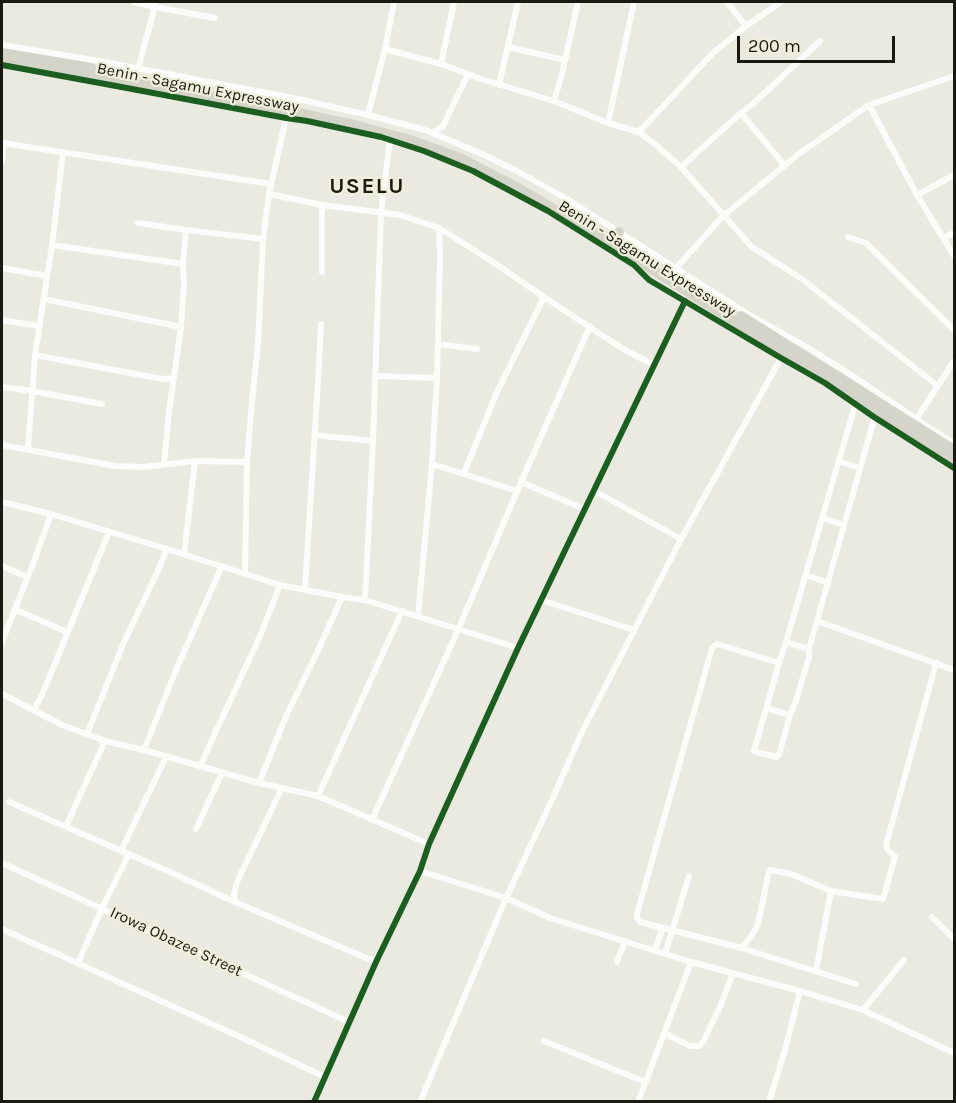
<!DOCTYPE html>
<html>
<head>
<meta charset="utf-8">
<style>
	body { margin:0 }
	#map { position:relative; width:956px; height:1103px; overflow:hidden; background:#eaeae0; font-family:Karla,sans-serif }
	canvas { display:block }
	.frame { position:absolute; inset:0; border:3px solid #1a1a13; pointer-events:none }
	.scale { position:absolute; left:737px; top:36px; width:158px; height:27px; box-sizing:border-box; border:3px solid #1a1a13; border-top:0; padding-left:8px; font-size:18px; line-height:21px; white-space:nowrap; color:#1a1a13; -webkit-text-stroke:4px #efefdb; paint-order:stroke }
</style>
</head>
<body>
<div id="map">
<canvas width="956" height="1103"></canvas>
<div class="frame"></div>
<div class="scale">200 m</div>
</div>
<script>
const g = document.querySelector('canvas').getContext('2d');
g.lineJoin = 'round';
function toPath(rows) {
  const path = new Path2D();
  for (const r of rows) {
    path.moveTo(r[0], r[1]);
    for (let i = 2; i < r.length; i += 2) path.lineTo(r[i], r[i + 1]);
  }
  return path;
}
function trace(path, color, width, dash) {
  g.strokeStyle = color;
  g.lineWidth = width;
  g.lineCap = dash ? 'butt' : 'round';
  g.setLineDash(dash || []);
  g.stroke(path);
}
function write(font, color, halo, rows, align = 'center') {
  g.font = font + ' Karla,sans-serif';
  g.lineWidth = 4.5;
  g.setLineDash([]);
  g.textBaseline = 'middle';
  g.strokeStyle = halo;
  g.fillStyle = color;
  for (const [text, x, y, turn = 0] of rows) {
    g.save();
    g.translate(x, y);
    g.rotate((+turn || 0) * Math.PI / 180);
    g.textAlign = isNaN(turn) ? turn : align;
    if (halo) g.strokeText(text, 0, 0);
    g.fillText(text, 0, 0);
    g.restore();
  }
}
trace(toPath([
	[134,2,155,7,215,18],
	[727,2,746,26],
	[2,45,105,62,298,99,368,115,425,130,482,154,517,171,567,199,743,311,810,349,853,376,925,425,954,443],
	[508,47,565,60],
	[385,49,441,64,484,80,554,101,608,123,639,132,657,146,681,167,752,247,802,279,938,386],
	[441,64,454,2],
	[138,69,156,2],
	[46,73,286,118,307,121,372,135],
	[499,85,518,2],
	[554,101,562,74,578,2],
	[869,105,917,195,954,256],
	[741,113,785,166],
	[368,115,385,49,394,2],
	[608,123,634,2],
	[639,132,713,53,746,26,781,2],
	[433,133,443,126,468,74],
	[400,142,424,151,473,171,540,207],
	[2,143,271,184],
	[2,161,4,143],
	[681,167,741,113,755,102,820,41],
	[269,194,322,205,400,215,439,228,490,260,544,297,623,349,654,365],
	[917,195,954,175],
	[322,205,322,272],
	[562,220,634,265,649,280,781,358,812,376],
	[138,223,186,230,263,239],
	[848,237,866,243,954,330],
	[943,238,954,233],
	[52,245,183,264],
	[2,268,47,276],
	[676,268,723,216,800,153,869,105,954,76],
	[44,299,181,327],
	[2,320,38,326],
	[438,344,477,349],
	[35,355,162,379,173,378],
	[375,376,437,378],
	[2,387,32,391,102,404],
	[841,394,874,417,954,468],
	[856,402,786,642,779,663,754,751,756,752,777,757,779,755,790,715,796,701,803,677,809,657,809,649,875,416],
	[915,421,954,361],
	[314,435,373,441],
	[2,445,115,466,144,467,195,461,247,462],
	[28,449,35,355,52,245,63,152],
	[838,461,860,468],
	[164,464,169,412,181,327,184,283,183,264,186,230],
	[432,464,517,491],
	[464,473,497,392,544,297],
	[521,482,584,509],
	[593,490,681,539],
	[2,502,51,514,167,549,280,585,342,597,365,600,518,648],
	[822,518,844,525],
	[184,554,195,461],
	[2,566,27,577],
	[245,574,247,462,251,412,258,344,263,239,269,194,286,118],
	[806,575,828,583],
	[305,590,318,382,321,324],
	[365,600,373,441,381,212,390,139],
	[541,600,634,630],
	[14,609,67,632],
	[418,616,432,464,437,378,440,255,439,228],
	[817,621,954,670],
	[2,642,33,564,51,514],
	[786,642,809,649],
	[779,663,717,644,712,648,637,914,637,917,640,922,738,947,856,984],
	[2,694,62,725,105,741,144,750,259,783,318,796,429,844],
	[766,708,790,715],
	[34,710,42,695,109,532],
	[87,734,124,642,157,573,167,549],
	[144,750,176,670,222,566],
	[200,766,260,636,280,585],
	[259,783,287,714,316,655,342,597],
	[318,796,402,611],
	[9,802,170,872,235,902,376,962],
	[372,820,458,630,521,482,590,326],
	[66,826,105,741],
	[196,829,222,773],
	[121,851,166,757],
	[2,863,349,1022],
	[420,871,506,898,550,918,691,962,800,991,863,1010,954,1053],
	[235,902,234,895,237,882,282,788],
	[932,917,954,939],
	[2,929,247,1040,325,1077],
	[741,948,751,937,758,924,769,871,770,870,791,874,831,891,883,899,895,857,887,849,886,845,936,663],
	[655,951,662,929],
	[665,954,689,876],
	[617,962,625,941],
	[78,963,102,908,129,854],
	[816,971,831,891],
	[863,1010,904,960],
	[664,1033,690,1046,699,1046,703,1042,720,1007,733,973],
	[544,1041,645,1082],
	[314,1102,376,962,420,871,429,844,518,648,685,301],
	[420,1102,506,898,552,800,581,734,681,539,781,358],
	[638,1102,691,962],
	[769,1102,785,1050,800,991]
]), '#fcfcfa', 6);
trace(toPath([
	[2,53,91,68],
	[2,61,102,77,288,111,350,124,410,140,460,158,518,188,586,228,954,459],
	[615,238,619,232],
	[741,316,954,450]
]), '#d5d4c8', 10);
trace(toPath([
	[2,65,116,86,286,118,307,121,381,137,424,151,473,171,548,211,634,265,649,280,781,358,825,383,874,417,954,468],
	[314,1102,376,962,420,871,429,844,518,648,685,301]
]), '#1b5e20', 6);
write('16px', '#1a1a13', '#efefdb', [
	["Benin - Sagamu Expressway",198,88,11],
	["Benin - Sagamu Expressway",647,259,32],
	["Irowa Obazee Street",176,942,25]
]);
g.letterSpacing = '1.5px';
write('bold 22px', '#1a1a13', '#efefdb', [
	["USELU",367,187]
]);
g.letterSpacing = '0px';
</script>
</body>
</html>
